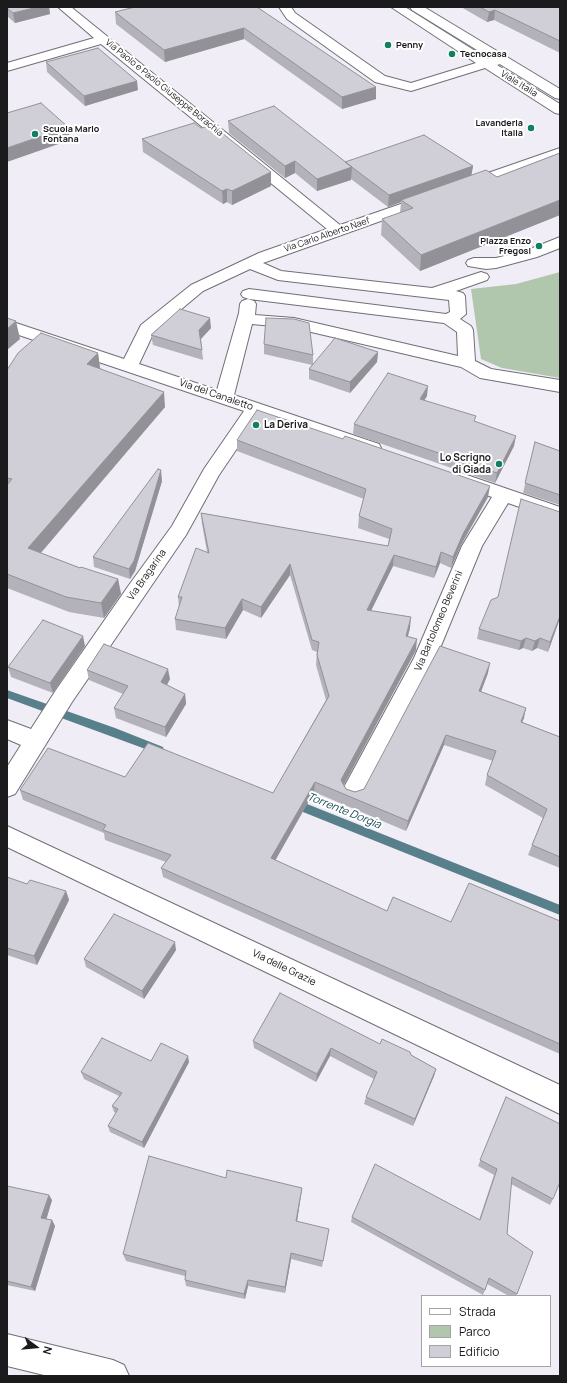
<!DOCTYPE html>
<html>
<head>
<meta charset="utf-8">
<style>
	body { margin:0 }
	#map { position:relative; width:567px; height:1383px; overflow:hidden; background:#f1edf6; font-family:Manrope,sans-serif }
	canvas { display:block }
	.frame { position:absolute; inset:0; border:8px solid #1b1a1d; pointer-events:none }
	.legend { position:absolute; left:421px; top:1295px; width:130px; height:72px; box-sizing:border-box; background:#fff; border:1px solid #a4a3a5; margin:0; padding:5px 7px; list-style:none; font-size:12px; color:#1b1a1d }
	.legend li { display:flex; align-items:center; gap:8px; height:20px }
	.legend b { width:20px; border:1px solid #a4a3a5 }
	.north { position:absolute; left:16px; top:1327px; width:40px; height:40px; -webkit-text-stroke:3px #fff; paint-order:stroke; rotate:106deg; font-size:11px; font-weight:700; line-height:16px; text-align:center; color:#1b1a1d }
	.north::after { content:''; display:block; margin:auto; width:14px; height:18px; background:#1b1a1d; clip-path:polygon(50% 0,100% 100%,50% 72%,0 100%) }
</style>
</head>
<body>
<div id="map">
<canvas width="567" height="1383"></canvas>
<div class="frame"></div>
<ul class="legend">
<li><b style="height:5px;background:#fff"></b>Strada</li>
<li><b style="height:11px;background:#b0c7ae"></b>Parco</li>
<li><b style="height:11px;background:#d0cfd8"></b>Edificio</li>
</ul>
<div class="north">N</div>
</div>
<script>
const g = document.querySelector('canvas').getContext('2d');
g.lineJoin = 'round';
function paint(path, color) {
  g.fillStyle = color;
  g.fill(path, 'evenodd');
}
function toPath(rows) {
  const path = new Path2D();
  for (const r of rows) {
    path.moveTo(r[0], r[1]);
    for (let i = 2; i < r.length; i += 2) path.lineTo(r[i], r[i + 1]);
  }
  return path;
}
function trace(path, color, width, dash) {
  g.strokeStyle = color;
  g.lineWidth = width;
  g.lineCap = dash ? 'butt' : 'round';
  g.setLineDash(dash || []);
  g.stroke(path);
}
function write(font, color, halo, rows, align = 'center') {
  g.font = font + ' Manrope,sans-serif';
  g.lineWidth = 4;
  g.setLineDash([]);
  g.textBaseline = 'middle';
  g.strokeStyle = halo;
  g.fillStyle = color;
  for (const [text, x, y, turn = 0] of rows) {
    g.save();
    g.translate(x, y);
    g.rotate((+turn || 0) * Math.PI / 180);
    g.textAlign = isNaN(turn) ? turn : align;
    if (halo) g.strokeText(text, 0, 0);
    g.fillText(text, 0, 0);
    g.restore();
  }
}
paint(toPath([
	[560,272,560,378,502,368,481,359,471,289,516,284]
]), '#b0c7ae');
paint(toPath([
	[7,690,115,728,163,747,164,750,163,753,159,754,7,698,7,690],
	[292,798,560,905,560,915,288,806,287,803,288,800,292,798]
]), '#58808b');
const minor = toPath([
	[58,7,71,7,340,225,424,196,429,195,434,196,436,199,434,202,263,263,281,271,432,288,475,274,481,272,487,274,489,277,487,280,456,291,463,293,465,296,466,314,460,319,471,326,473,330,475,361,491,369,560,380,560,392,486,379,480,378,461,367,294,328,252,324,234,395,379,444,381,448,379,452,372,454,259,416,219,475,186,535,72,702,15,794,7,797,7,767,21,745,7,739,7,720,31,729,56,690,129,585,172,526,204,469,244,411,7,331,7,320,124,359,141,325,191,285,259,253,327,229,101,44,7,71,7,63,94,38,58,7],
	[250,269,278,280,449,300,450,312,446,314,249,289,243,291,241,294,243,297,249,299,444,323,457,332,458,356,294,318,255,315,256,304,254,301,248,299,242,301,240,304,239,313,217,390,139,364,154,332,203,291,250,269],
	[279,7,291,7,295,13,385,76,411,83,476,63,391,7,405,7,488,59,502,55,507,56,508,59,507,62,497,65,560,104,560,114,555,113,485,68,411,91,375,82,287,19,279,7],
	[560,148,560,157,472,188,467,189,462,188,460,185,462,182,560,148],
	[560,237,560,248,537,257,496,268,486,269,468,266,466,263,468,260,474,258,496,258,525,251,560,237],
	[461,473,560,507,560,521,508,503,482,546,436,658,362,798,354,801,346,798,342,791,414,658,462,546,492,497,454,484,452,479,454,474,461,473],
	[7,826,560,1085,560,1114,7,847,7,826],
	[7,1334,113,1360,124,1365,129,1376,48,1376,7,1366,7,1334]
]);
const major = toPath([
	[410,7,424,7,560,89,560,99,555,98,412,10,410,7]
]);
trace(minor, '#726e77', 2);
trace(major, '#726e77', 2);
paint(minor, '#fff');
paint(major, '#fff');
paint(toPath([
	[7,7,49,7,50,14,15,23,7,16],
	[257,7,376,99,342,109,244,39,165,62,116,24,115,12],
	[461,7,560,7,560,53,494,20,487,22],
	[46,62,138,90,85,106,47,72],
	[228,121,345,162,473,166,471,175,497,177,560,153,560,215,420,271,381,235,382,219,400,213,401,202,388,207,351,179,351,180,317,191,295,173,285,178,229,133],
	[142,139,271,186,232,205,227,202,223,204,143,152],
	[211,328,201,339,203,360,153,345,151,335],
	[264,344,313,355,313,364,378,352,377,362,350,393,309,379,309,369,312,365,264,354],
	[98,353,100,368,165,407,41,553,80,568,118,579,121,594,104,618,69,612,7,588,7,370],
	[427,396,424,400,475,422,514,446,495,483,353,434,354,424],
	[237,440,488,497,461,545,451,568,440,563,434,578,393,566,371,611,410,628,408,636,416,650,344,785,346,789,355,792,364,789,488,673,481,692,524,718,522,722,560,737,560,868,528,855,532,845,543,818,485,785,487,775,493,761,444,745,406,831,314,792,275,860,387,911,451,922,560,921,560,1054,163,877,161,868,166,862,105,840,104,833,23,800,20,790,125,777,273,793,326,700,316,665,317,652,312,650,290,575,261,618,243,610,226,639,176,630,175,619,179,607,178,597,207,552,202,524,201,513,388,546,389,539,358,528,359,516,364,499,237,451],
	[535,442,560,451,560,505,523,493],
	[162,481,135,571,130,579,94,567,93,557],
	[498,597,560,618,548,652,537,648,532,651,523,648,519,650,477,639,479,629],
	[85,646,53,693,11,677,8,667],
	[87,670,170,679,167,685,185,694,186,704,166,737,116,718,114,708,123,694,89,680],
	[7,877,27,884,66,891,69,900,37,965,7,955],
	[176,950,144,999,86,967,84,959],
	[253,1041,380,1044,411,1055,436,1069,434,1076,413,1126,364,1104,366,1097,374,1079,330,1056,316,1082,254,1048],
	[151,1061,189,1062,144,1148,110,1132,108,1126,116,1113,114,1112,112,1106,119,1096,84,1079,81,1072],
	[506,1097,553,1199,550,1205,511,1184,507,1234,517,1294,515,1296,509,1296,487,1284,485,1290,483,1295,351,1222,352,1217,479,1220,494,1175,478,1166],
	[226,1178,302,1188,301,1195,297,1221,328,1236,322,1267,291,1259,285,1293,248,1286,245,1299,186,1286,185,1280,185,1276,126,1261,123,1254],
	[7,1186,52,1200,46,1219,52,1220,55,1226,35,1291,7,1285]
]), '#b3b2ba');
paint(toPath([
	[38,7,49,7,50,14,15,23,13,13],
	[495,10,494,20,487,22,489,12],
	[244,28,244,39,165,62,164,50],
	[137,81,138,90,85,106,84,96],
	[376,87,376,99,342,109,342,97],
	[68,127,70,140,7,162,7,148],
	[295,161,295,173,285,178,285,166],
	[473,166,471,178,401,200,401,202,388,207,389,195],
	[352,167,351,180,317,191,317,179],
	[271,172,271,186,232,205,232,191],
	[227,189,227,202,223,204,222,191],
	[560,200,560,215,420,271,421,255],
	[210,318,211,328,200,340,199,330],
	[16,321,20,339,7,350,7,329],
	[378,352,377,362,350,393,350,382],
	[98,353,100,368,90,379,87,364],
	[428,386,427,396,419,409,420,399],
	[164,392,165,407,32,563,28,548],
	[516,436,514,446,495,483,497,473],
	[161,470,162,481,135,571,130,579,129,569],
	[490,486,488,497,461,545,451,568,453,557,463,534],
	[441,552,440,563,434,578,436,567],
	[394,555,393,566,366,621,367,610],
	[290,564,290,575,261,618,261,607],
	[118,579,121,594,104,618,101,603],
	[242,599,243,610,226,639,225,628],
	[560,616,560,618,548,652,550,642],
	[411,617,410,628,405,646,406,636],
	[83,636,85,646,53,693,50,683],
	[526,638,523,648,519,650,521,641],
	[540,638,537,648,532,651,535,641],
	[417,639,416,650,341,790,341,780],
	[490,663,488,673,477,702,479,691],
	[168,669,170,679,163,692,161,682],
	[185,694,186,704,166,737,165,727],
	[526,708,524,718,518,732,521,722],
	[446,735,444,745,406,831,408,821],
	[315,782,314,792,271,868,271,858],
	[66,891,69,900,37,965,34,956],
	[175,942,176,950,144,999,142,991],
	[331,1048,330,1056,316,1082,317,1074],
	[188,1056,189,1062,144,1148,142,1142],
	[436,1069,434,1076,413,1126,415,1119],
	[302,1188,301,1195,296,1228,296,1221],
	[49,1195,52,1200,45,1224,41,1218],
	[52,1220,55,1226,35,1291,31,1287],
	[291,1253,291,1259,285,1293,285,1287],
	[248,1280,248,1286,245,1299,244,1294]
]), '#929197');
const building = toPath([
	[7,7,38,7,13,13,7,8,7,7],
	[135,7,257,7,376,87,342,97,244,28,164,50,115,12,135,7],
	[480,7,560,7,560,41,495,10,489,12,480,7],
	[98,48,137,81,84,96,46,62,98,48],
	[41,103,68,127,7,148,7,113,41,103],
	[274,106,352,167,317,179,295,161,285,166,228,121,274,106],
	[194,123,201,128,212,125,271,172,232,191,227,189,222,191,142,139,194,123],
	[424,135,473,166,389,195,345,162,424,135],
	[560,153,560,200,421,255,382,219,413,208,401,200,486,170,497,177,560,153],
	[180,309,210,318,199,330,202,350,151,335,180,309],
	[7,318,16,321,7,329,7,318],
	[266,318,294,319,309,323,313,355,264,344,266,318],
	[41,333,98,353,87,364,164,392,28,548,80,568,81,567,118,579,101,603,66,597,7,574,7,485,12,479,7,478,7,370,18,353,41,333],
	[335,338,378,352,350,382,309,369,335,338],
	[388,373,428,386,420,399,476,416,474,421,516,436,497,473,354,424,388,373],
	[257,410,343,439,345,436,490,486,463,534,453,557,441,552,436,567,394,555,367,610,411,617,406,636,417,639,341,780,346,789,355,792,364,789,440,646,490,663,479,691,526,708,521,722,560,737,560,857,532,845,547,809,487,775,496,751,446,735,408,821,315,782,271,858,387,911,393,897,451,922,469,883,560,921,560,1044,161,868,171,855,103,830,106,825,20,790,48,748,125,777,148,743,273,793,329,696,317,655,319,642,312,640,290,564,261,607,242,599,225,628,175,619,182,597,178,597,196,548,209,553,201,513,388,546,392,529,359,516,366,489,237,440,257,410],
	[535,442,560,451,560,495,525,483,535,442],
	[158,469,161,470,134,561,129,569,93,557,158,469],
	[521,499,560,512,560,616,550,642,540,638,535,641,526,638,521,641,479,629,491,600,498,597,521,499],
	[43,620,83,636,50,683,8,667,43,620],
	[104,644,168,669,161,682,185,694,165,727,114,708,128,686,87,670,104,644],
	[7,877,27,884,30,880,66,891,34,956,7,948,7,877],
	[114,914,175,942,142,991,84,959,114,914],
	[280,993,380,1044,382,1039,410,1052,411,1055,436,1069,415,1119,366,1097,377,1072,331,1048,317,1074,253,1041,280,993],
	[102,1038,151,1061,161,1043,188,1056,142,1142,108,1126,118,1109,112,1106,122,1093,81,1072,102,1038],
	[506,1097,560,1124,560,1182,553,1199,512,1177,507,1234,533,1252,517,1294,489,1278,485,1290,352,1217,375,1164,480,1220,497,1169,480,1160,506,1097],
	[149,1156,226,1178,227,1170,302,1188,296,1221,329,1229,323,1261,291,1253,285,1287,248,1280,244,1294,185,1280,186,1271,123,1254,149,1156],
	[7,1186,49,1195,41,1218,52,1220,31,1287,7,1281,7,1186]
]);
paint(building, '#d0cfd8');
trace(building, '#929197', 1);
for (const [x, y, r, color] of [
	[388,45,4,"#10805e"],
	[452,54,4,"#10805e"],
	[531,128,4,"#10805e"],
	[35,134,4,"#10805e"],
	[539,246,4,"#10805e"],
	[256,425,4,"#10805e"],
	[499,464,4,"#10805e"]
]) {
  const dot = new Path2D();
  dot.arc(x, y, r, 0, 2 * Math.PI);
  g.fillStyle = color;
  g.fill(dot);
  trace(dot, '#fff', 1.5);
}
write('bold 9px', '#1b1a1d', '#fff', [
	["Penny",396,45],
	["Tecnocasa",460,54],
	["Lavanderia",523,123,"right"],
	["Italia",523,133,"right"],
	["Scuola Mario",43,129],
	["Fontana",43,139],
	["Piazza Enzo",531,241,"right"],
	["Fregosi",531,251,"right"]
], 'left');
write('9px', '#1b1a1d', '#fff', [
	["Viale Italia",519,84,32],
	["Via Paolo e Paolo Giuseppe Borachia",164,88,39],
	["Via Carlo Alberto Naef",327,235,-19]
]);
write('10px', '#1b1a1d', '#fff', [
	["Via del Canaletto",216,395,19],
	["Via Bragarina",147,575,-55],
	["Via Bartolomeo Beverini",439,621,-67],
	["Via delle Grazie",284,968,26]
]);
write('bold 10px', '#1b1a1d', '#fff', [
	["La Deriva",264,425],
	["Lo Scrigno",491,458,"right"],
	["di Giada",491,470,"right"]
], 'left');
write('italic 11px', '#174a55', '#fff', [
	["Torrente Dorgia",344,811,22]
]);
</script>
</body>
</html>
